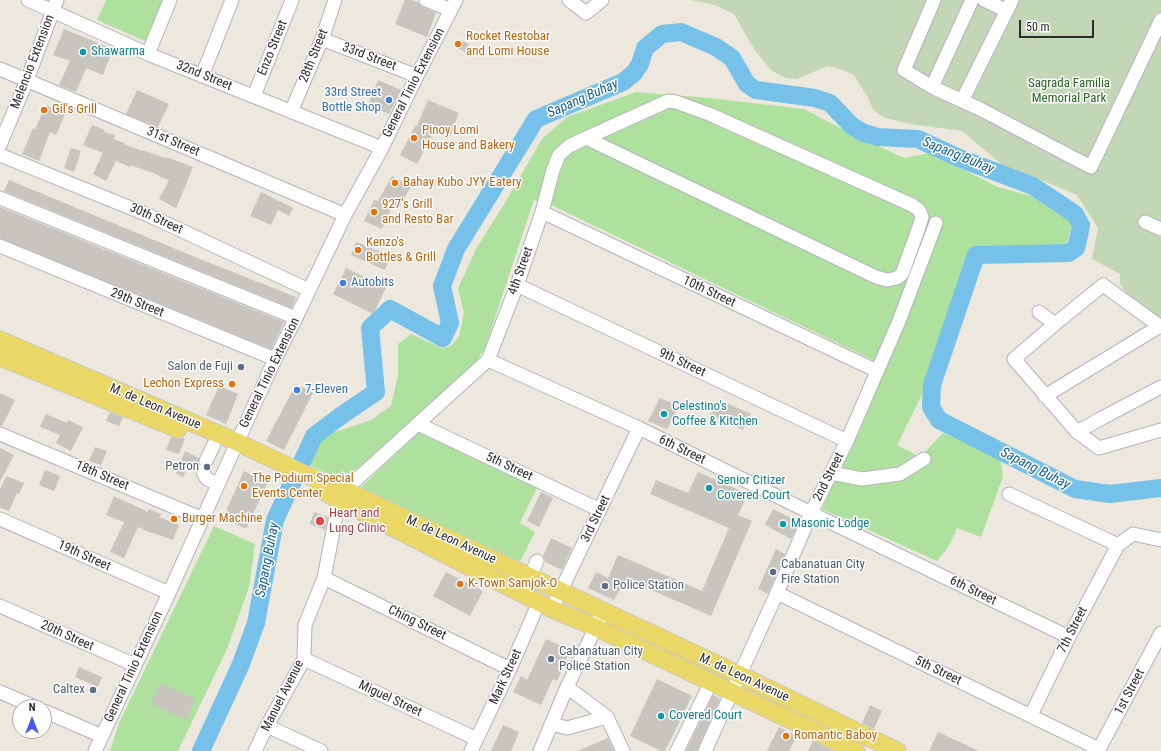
<!DOCTYPE html>
<html>
<head>
<meta charset="utf-8">
<style>
	body { margin:0 }
	#map { position:relative; width:1161px; height:751px; overflow:hidden; background:#ede8de; font-family:"Roboto Condensed",sans-serif }
	canvas { display:block }
	.north { position:absolute; left:12px; top:699px; width:40px; height:40px; box-sizing:border-box; background:#fff; border:1px solid #ababab; border-radius:50%; rotate:0deg; font-size:11px; font-weight:700; line-height:16px; text-align:center; color:#2c2c2c }
	.north::after { content:''; display:block; margin:auto; width:14px; height:18px; background:#4657f2; clip-path:polygon(50% 0,100% 100%,50% 72%,0 100%) }
	.scale { position:absolute; left:1019px; top:20px; width:75px; height:18px; box-sizing:border-box; border:2px solid #2c2c2c; border-top:0; padding-left:5px; font-size:12px; line-height:14px; white-space:nowrap; color:#2c2c2c; -webkit-text-stroke:3px #fff; paint-order:stroke }
</style>
</head>
<body>
<div id="map">
<canvas width="1161" height="751"></canvas>
<div class="north">N</div>
<div class="scale">50 m</div>
</div>
<script>
const g = document.querySelector('canvas').getContext('2d');
g.lineJoin = 'round';
function paint(path, color) {
  g.fillStyle = color;
  g.fill(path, 'evenodd');
}
function toPath(rows) {
  const path = new Path2D();
  for (const r of rows) {
    path.moveTo(r[0], r[1]);
    for (let i = 2; i < r.length; i += 2) path.lineTo(r[i], r[i + 1]);
  }
  return path;
}
function trace(path, color, width, dash) {
  g.strokeStyle = color;
  g.lineWidth = width;
  g.lineCap = dash ? 'butt' : 'round';
  g.setLineDash(dash || []);
  g.stroke(path);
}
function write(font, color, halo, rows, align = 'center') {
  g.font = font + ' "Roboto Condensed",sans-serif';
  g.lineWidth = 3;
  g.setLineDash([]);
  g.textBaseline = 'middle';
  g.strokeStyle = halo;
  g.fillStyle = color;
  for (const [text, x, y, turn = 0] of rows) {
    g.save();
    g.translate(x, y);
    g.rotate((+turn || 0) * Math.PI / 180);
    g.textAlign = isNaN(turn) ? turn : align;
    if (halo) g.strokeText(text, 0, 0);
    g.fillText(text, 0, 0);
    g.restore();
  }
}
paint(toPath([
	[106,0,163,0,145,41,97,20],
	[636,92,709,98,804,109,846,131,904,158,930,153,998,187,1046,200,1072,223,1066,248,971,248,929,380,897,445,920,457,943,433,973,446,1000,455,1003,477,981,537,957,528,949,546,937,561,822,509,887,365,875,361,551,205,534,200,485,348,473,367,344,480,302,462,317,438,371,420,391,406,398,375,398,344,411,334,442,348,451,346,459,336,464,313,458,288,477,247,503,206,542,139,567,117],
	[420,431,537,488,520,523,535,532,521,560,513,562,359,489],
	[214,526,255,544,249,587,227,649,178,751,110,751,119,723]
]), '#aee19e');
paint(toPath([
	[691,0,1161,0,1161,320,1146,307,1127,294,1120,284,1120,274,1092,259,1098,228,1077,195,1027,174,1005,167,962,131,910,124,885,118,873,110,868,98,854,75,837,68,827,66,797,79,786,78,772,71,754,49,734,14,715,5]
]), '#c3d6b6');
trace(toPath([
	[201,751,241,664,256,623,275,520,314,436,342,415,376,392,370,328,390,309,443,338,450,323,442,286,456,249,536,119,623,82,634,73,640,64,645,48,662,34,681,32,716,47,732,58,747,84,756,90,815,98,830,103,852,126,864,133,878,137,918,139,959,158,1033,186,1075,214,1081,225,1079,236,1076,248,1069,253,976,255,932,385,931,407,939,420,1075,489,1110,494,1161,488]
]), '#76c1ea', 18);
paint(toPath([
	[405,0,413,0,418,2,423,7,436,13,427,37,395,24],
	[64,29,113,49,103,75,86,68,76,92,59,85,70,61,53,55],
	[458,39,469,44,465,52,455,47],
	[378,80,401,90,389,114,368,105],
	[137,90,169,104,158,127,126,114],
	[428,100,459,113,450,136,435,130,417,164,400,155,415,126,417,126],
	[46,105,65,114,56,135,50,132,39,161,22,154,33,128,35,129],
	[92,125,105,130,104,132,115,135,114,139,124,143,124,144,142,151,142,150,166,158,166,157,193,167,183,192,176,208,159,199,169,180,158,176,159,175,130,165,130,167,116,161,106,181,93,174,103,153,83,145],
	[71,148,81,151,74,172,64,168],
	[392,176,411,186,399,208,393,205,382,229,364,221,374,200,378,201],
	[9,180,195,257,296,297,292,308,4,191],
	[261,192,293,208,289,216,278,210,271,225,250,216],
	[0,207,284,322,279,333,271,349,0,238],
	[356,242,391,256,385,270,351,255],
	[346,268,386,288,373,314,333,294],
	[296,384,313,393,284,450,266,441],
	[219,386,238,394,226,424,206,415],
	[0,393,15,400,2,426,0,426],
	[660,398,679,406,667,429,648,421],
	[718,399,751,414,743,430,710,415],
	[110,412,123,417,119,426,106,421],
	[46,414,67,423,68,420,83,427,71,451,56,443,60,435,40,427],
	[171,437,179,439,182,438,185,439,179,454,166,450],
	[95,447,107,451,101,465,89,461],
	[0,448,14,455,0,482],
	[185,451,199,458,199,464,196,468,188,465,183,477,176,473],
	[45,470,60,476,54,491,39,485],
	[244,471,268,482,246,529,223,518],
	[698,472,748,494,738,515,752,521,711,616,626,579,614,600,588,588,596,572,608,578,618,555,702,591,729,528,650,494,656,480,688,493],
	[6,476,24,483,19,494,17,493,9,511,0,508,0,490],
	[541,492,553,498,539,527,527,521],
	[114,496,148,512,149,509,161,514,160,517,179,525,173,540,153,533,153,534,138,527,124,558,110,552,124,522,106,515],
	[773,509,799,522,791,539,765,525],
	[314,512,328,517,325,530,310,524],
	[551,538,572,548,562,570,545,562,545,560,543,556],
	[776,549,785,554,768,594,758,589],
	[446,572,483,591,470,616,433,596],
	[546,639,570,650,557,681,553,679,541,705,513,692,521,676,527,680],
	[79,667,102,677,98,687,75,677],
	[657,679,692,696,665,751,661,751,630,736],
	[160,683,195,699,186,720,151,704],
	[713,695,720,699,697,751,686,751],
	[870,705,882,711,874,729,862,723],
	[503,725,519,732,511,751,491,751],
	[779,727,797,736,789,751,767,751],
	[938,732,979,751,929,751],
	[608,738,614,751,577,751],
	[813,741,833,751,808,751]
]), '#c8c5be');
const minor = toPath([
	[28,0,148,54,382,148],
	[426,0,451,10],
	[569,0,586,13,602,0],
	[934,0,904,70,932,87,980,109,1091,167,1161,20],
	[984,0,1007,11],
	[322,39,417,76],
	[148,54,170,0],
	[0,69,345,215],
	[202,76,232,0],
	[932,87,972,0],
	[254,96,292,0],
	[962,101,1012,0],
	[291,112,322,39,335,0],
	[0,145,27,80,57,0],
	[0,155,148,215,309,290],
	[0,198,296,318],
	[542,212,877,371],
	[1145,222,1161,229],
	[0,246,275,359],
	[517,285,847,441],
	[1039,312,1055,324,1103,285,1161,327],
	[1055,324,1014,359,1077,432,1099,448,1161,430],
	[488,360,639,428,811,513,1069,637],
	[1045,396,1160,326],
	[418,424,600,510],
	[1077,432,1102,418,1161,387],
	[0,434,203,519],
	[206,461,214,444],
	[203,471,205,476,207,479,218,484],
	[831,473,862,479,900,474,924,459],
	[1009,494,1118,545],
	[0,519,169,593],
	[324,578,510,669],
	[777,593,1099,749],
	[522,594,537,561],
	[0,606,135,665],
	[552,609,639,428],
	[304,659,477,739],
	[567,687,607,717,623,751],
	[0,692,35,707],
	[44,711,102,736],
	[1031,715,1069,637,1118,545,1133,534,1161,540],
	[552,724,567,728,607,717],
	[267,726,321,751],
	[95,751,169,593,275,359,296,318,345,215,382,148,417,76,456,0],
	[255,751,267,726,304,659,305,625,324,578,339,500,345,490,488,360,517,285,542,212,553,170,559,155,569,146,586,138,668,101,676,102,709,114,912,205,919,210,922,217,919,227,902,274,897,278,887,280,876,277,586,138],
	[471,751,510,669,539,602],
	[540,751,567,687,603,612],
	[677,751,711,682],
	[705,751,777,593,811,513,847,441,899,321,936,223],
	[1098,751,1161,633]
]);
const major = toPath([
	[0,340,237,442,306,475,345,490,740,675,897,751],
	[0,357,178,429],
	[320,489,339,500,552,609,595,627,856,751]
]);
trace(minor, '#b2b3be', 15);
trace(major, '#c8c8c8', 19);
trace(minor, '#fff', 13);
trace(major, '#ebd765', 17);
for (const [x, y, r, color] of [
	[458,44,4,"#e8710a"],
	[83,52,4,"#0f9aa8"],
	[389,100,4,"#3f7fe0"],
	[44,110,4,"#e8710a"],
	[414,138,4,"#e8710a"],
	[395,183,4,"#e8710a"],
	[374,212,4,"#e8710a"],
	[358,250,4,"#e8710a"],
	[343,283,4,"#3f7fe0"],
	[241,367,4,"#5c6f8a"],
	[232,384,4,"#e8710a"],
	[297,390,4,"#3f7fe0"],
	[664,414,4,"#0f9aa8"],
	[207,467,4,"#5c6f8a"],
	[244,486,4,"#e8710a"],
	[709,488,4,"#0f9aa8"],
	[174,519,4,"#e8710a"],
	[320,521,5,"#e0444e"],
	[783,524,4,"#0f9aa8"],
	[773,572,4,"#5c6f8a"],
	[460,584,4,"#e8710a"],
	[605,586,4,"#5c6f8a"],
	[551,659,4,"#5c6f8a"],
	[93,690,4,"#5c6f8a"],
	[661,716,4,"#0f9aa8"],
	[786,736,4,"#e8710a"]
]) {
  const dot = new Path2D();
  dot.arc(x, y, r, 0, 2 * Math.PI);
  g.fillStyle = color;
  g.fill(dot);
  trace(dot, '#fff', 1.5);
}
write('13px', '#c56008', '#fff', [
	["Rocket Restobar",466,37],
	["and Lomi House",466,52],
	["Gil's Grill",52,110],
	["Pinoy Lomi",422,131],
	["House and Bakery",422,146],
	["Bahay Kubo JYY Eatery",403,183],
	["927's Grill",382,205],
	["and Resto Bar",382,220],
	["Kenzo's",366,243],
	["Bottles & Grill",366,258],
	["Lechon Express",224,384,"right"],
	["The Podium Special",252,479],
	["Events Center",252,494],
	["Burger Machine",182,519],
	["K-Town Samjok-O",468,584],
	["Romantic Baboy",794,736]
], 'left');
write('13px', '#2c2c2c', '#fff', [
	["Enzo Street",273,48,-68],
	["28th Street",314,56,-68],
	["33rd Street",369,57,21],
	["Melencio Extension",33,62,-69],
	["32nd Street",204,76,22],
	["General Tinio Extension",414,83,-63],
	["31st Street",173,142,23],
	["30th Street",156,219,24],
	["4th Street",521,271,-70],
	["10th Street",709,292,25],
	["29th Street",137,303,22],
	["9th Street",682,363,25],
	["General Tinio Extension",270,373,-64],
	["M. de Leon Avenue",155,407,23],
	["6th Street",682,450,26],
	["5th Street",509,467,25],
	["18th Street",102,476,23],
	["2nd Street",829,477,-63],
	["3rd Street",596,519,-64],
	["M. de Leon Avenue",451,540,25],
	["19th Street",84,556,24],
	["6th Street",973,591,26],
	["Ching Street",417,623,26],
	["7th Street",1073,630,-63],
	["20th Street",67,636,24],
	["General Tinio Extension",134,667,-65],
	["5th Street",938,671,26],
	["Mark Street",506,677,-65],
	["M. de Leon Avenue",744,678,25],
	["1st Street",1130,692,-62],
	["Manuel Avenue",283,696,-63],
	["Miguel Street",390,699,25]
]);
write('13px', '#0d838f', '#fff', [
	["Shawarma",91,52],
	["Celestino's",672,407],
	["Coffee & Kitchen",672,422],
	["Senior Citizer",717,481],
	["Covered Court",717,496],
	["Masonic Lodge",791,524],
	["Covered Court",669,716]
], 'left');
write('13px', '#26661e', '#fff', [
	["Sagrada Familia",1069,84],
	["Memorial Park",1069,99]
]);
write('13px', '#366cbe', '#fff', [
	["33rd Street",381,93,"right"],
	["Bottle Shop",381,108,"right"],
	["Autobits",351,283],
	["7-Eleven",305,390]
], 'left');
write('13px', '#4e5e75', '#fff', [
	["Salon de Fuji",233,367],
	["Petron",199,467],
	["Cabanatuan City",781,565,"left"],
	["Fire Station",781,580,"left"],
	["Police Station",613,586,"left"],
	["Cabanatuan City",559,652,"left"],
	["Police Station",559,667,"left"],
	["Caltex",85,690]
], 'right');
write('13px', '#be3a42', '#fff', [
	["Heart and",329,514],
	["Lung Clinic",329,529]
], 'left');
write('italic 14px', '#135e98', '#fff', [
	["Sapang Buhay",583,99,-24],
	["Sapang Buhay",958,156,22],
	["Sapang Buhay",1035,469,27],
	["Sapang Buhay",268,560,-79]
]);
</script>
</body>
</html>
